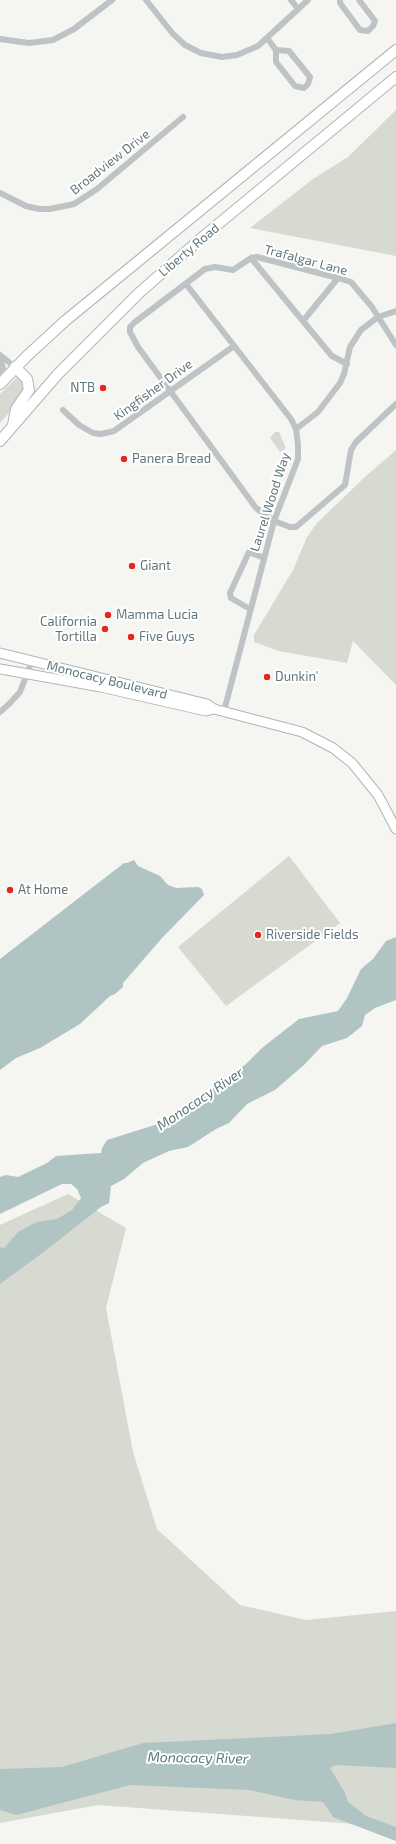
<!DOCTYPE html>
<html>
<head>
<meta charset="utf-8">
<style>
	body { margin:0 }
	canvas { display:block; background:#f5f5f1 }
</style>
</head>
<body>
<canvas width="396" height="1844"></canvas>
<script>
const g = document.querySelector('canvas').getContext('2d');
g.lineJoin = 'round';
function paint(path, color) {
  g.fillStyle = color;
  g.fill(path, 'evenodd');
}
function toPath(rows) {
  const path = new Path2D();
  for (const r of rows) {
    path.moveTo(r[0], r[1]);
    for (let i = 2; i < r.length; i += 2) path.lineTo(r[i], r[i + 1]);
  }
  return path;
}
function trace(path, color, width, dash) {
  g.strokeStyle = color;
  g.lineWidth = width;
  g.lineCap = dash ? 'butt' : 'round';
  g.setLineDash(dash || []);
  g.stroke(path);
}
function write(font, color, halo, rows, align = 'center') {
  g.font = font + ' "Exo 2",sans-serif';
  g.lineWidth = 4;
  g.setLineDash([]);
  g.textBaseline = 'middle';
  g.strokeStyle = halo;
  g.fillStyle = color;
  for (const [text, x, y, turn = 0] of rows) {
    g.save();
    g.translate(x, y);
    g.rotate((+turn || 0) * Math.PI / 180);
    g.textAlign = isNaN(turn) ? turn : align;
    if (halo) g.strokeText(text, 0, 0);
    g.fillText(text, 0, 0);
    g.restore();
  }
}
paint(toPath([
	[396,110,396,256,250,228,313,179,348,157],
	[18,376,22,379,26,389,21,399,0,423,0,394],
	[275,432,279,432,286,448,280,452,270,438],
	[396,450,396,685,353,641,347,663,279,651,254,642,254,635,293,570,307,537,317,523,366,476],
	[289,856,340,923,226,1006,178,947],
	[68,1194,126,1228,106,1308,133,1452,157,1529,240,1605,306,1620,396,1611,396,1827,98,1805,0,1823,0,1225]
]), '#d6dad0');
paint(toPath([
	[134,860,138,866,160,876,168,885,176,888,198,887,202,889,204,895,163,937,123,983,123,987,115,994,110,996,80,1024,40,1048,16,1058,0,1070,0,959,124,863,127,863],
	[396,937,396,1000,375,1008,365,1015,362,1026,347,1038,322,1046,304,1065,275,1090,247,1104,229,1123,216,1129,188,1147,169,1151,143,1163,124,1179,111,1186,109,1203,101,1207,45,1251,0,1284,0,1247,4,1248,18,1232,37,1222,57,1219,72,1210,81,1198,77,1189,71,1184,62,1184,0,1214,0,1177,6,1175,18,1177,47,1163,56,1156,101,1153,102,1148,107,1140,158,1124,176,1115,246,1064,262,1048,299,1019,338,1011,347,998,361,969,373,959,386,941],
	[396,1723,396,1768,336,1765,330,1768,345,1793,348,1802,366,1816,396,1827,396,1841,333,1817,323,1802,295,1800,249,1790,130,1785,16,1815,0,1810,0,1769,62,1767,143,1743,331,1734]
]), '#b1c4c4');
const secondary = toPath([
	[0,653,207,704,214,709,302,732,333,748,352,763,378,795,396,829],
	[0,669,101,687,206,711,214,709]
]);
const primary = toPath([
	[0,384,27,356,65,321,396,50],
	[13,425,16,409,29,390,27,379,15,367],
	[0,441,58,374,139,293,205,235,396,77]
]);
trace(secondary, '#aeb6b9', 11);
trace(primary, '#afb6b8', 12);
trace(toPath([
	[146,0,173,34,185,45,201,53,222,57,237,55,258,46,308,0],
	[291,0,298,9],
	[340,0,340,3,360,30,368,31,373,26,375,21,359,0],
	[267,38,276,50,276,62,295,86,304,88,308,84,310,77,289,51,276,50],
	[0,39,29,43,53,40,74,29,112,0],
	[0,193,26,206,39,209,50,209,74,204,97,189,183,117],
	[251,258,326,349,332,356,347,364],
	[186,284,291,419,296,429,298,445,298,459,274,521,224,711],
	[303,321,338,278],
	[396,345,372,307,351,282,338,278,257,257,251,258,233,270,215,267,205,269,135,322,130,327,130,332,138,347,256,508,274,521,290,527,296,527,345,485,351,450,356,442,396,404],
	[0,355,15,367],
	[0,359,3,368,1,383],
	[63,410,79,425,93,433,101,434,114,431,234,346],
	[296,429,318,412,340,383,344,374,350,347,361,330,378,317,396,311],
	[250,609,231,598,230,593,249,552,264,558],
	[0,712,9,704,20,692,32,661]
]), '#bec4c6', 6);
trace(secondary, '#fff', 9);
trace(primary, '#fff', 10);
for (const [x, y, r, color] of [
	[103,388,4,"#e62621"],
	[124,459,4,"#e62621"],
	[132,566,4,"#e62621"],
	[108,615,4,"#e62621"],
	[105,629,4,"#e62621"],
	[131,637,4,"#e62621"],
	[267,677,4,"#e62621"],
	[10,890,4,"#e62621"],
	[258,935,4,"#e62621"]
]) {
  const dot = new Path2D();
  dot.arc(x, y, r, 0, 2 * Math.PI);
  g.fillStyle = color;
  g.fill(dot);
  trace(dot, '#fff', 1.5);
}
write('13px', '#60777d', '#fff', [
	["Broadview Drive",110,162,-38],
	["Liberty Road",189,250,-40],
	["Trafalgar Lane",306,260,15],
	["Kingfisher Drive",153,390,-36],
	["Laurel Wood Way",270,502,-72],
	["Monocacy Boulevard",107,680,14]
]);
write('13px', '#60777d', '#fff', [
	["NTB",95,388,"right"],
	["Panera Bread",132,459],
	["Giant",140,566],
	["Mamma Lucia",116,615],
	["California",97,622,"right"],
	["Tortilla",97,637,"right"],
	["Five Guys",139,637],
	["Dunkin'",275,677],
	["At Home",18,890],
	["Riverside Fields",266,935]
], 'left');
write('italic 14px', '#5a7779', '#fff', [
	["Monocacy River",200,1099,-34],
	["Monocacy River",198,1758,1]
]);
</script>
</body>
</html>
